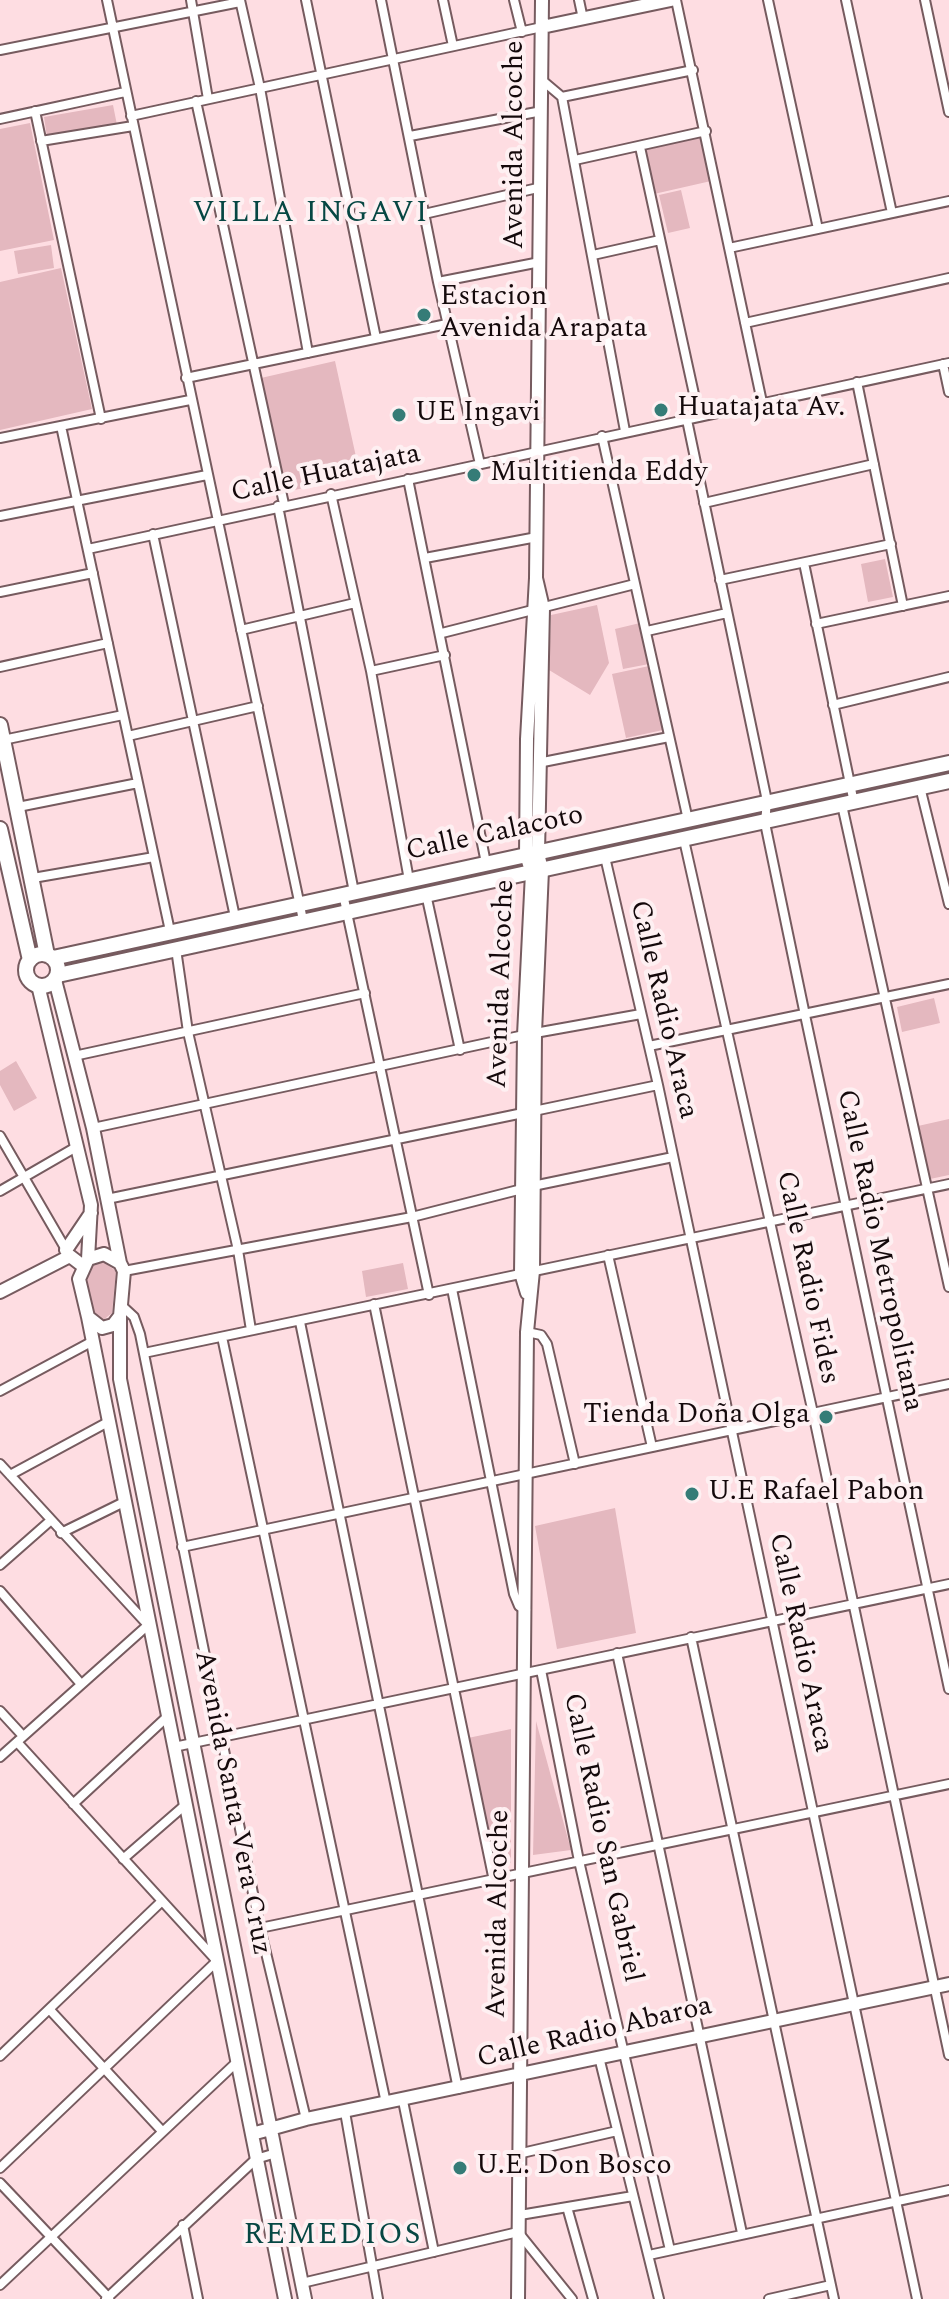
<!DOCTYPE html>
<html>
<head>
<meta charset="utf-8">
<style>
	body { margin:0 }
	canvas { display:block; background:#fedde2 }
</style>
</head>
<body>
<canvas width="949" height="2299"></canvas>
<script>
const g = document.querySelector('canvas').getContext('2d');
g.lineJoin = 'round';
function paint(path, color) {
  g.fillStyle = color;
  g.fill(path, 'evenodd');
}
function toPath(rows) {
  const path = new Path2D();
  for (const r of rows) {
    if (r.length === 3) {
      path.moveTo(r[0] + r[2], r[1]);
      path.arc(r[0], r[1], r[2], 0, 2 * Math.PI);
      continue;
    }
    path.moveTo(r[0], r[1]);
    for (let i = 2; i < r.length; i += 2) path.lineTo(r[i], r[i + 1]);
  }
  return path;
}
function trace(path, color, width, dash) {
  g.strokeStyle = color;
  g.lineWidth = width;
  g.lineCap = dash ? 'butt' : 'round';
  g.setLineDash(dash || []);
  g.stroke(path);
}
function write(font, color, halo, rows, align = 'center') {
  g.font = font + ' Spectral,serif';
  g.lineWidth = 8;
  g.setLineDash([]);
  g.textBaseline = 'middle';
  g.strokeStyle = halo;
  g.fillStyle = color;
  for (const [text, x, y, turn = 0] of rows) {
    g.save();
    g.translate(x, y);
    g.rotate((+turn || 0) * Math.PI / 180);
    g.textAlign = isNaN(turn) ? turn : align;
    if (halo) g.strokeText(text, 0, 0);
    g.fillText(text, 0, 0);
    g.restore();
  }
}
paint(toPath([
	[113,105,117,125,47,137,44,117],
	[30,123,54,240,0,251,0,129],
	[701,137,711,181,654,194,645,150],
	[681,190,690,228,668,233,659,195],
	[51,245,54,268,18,274,14,251],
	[61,268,92,409,0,430,0,282],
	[335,361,360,475,286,492,261,378],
	[885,559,893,597,868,602,861,564],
	[597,605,609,663,590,695,549,670,551,615],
	[640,623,649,664,623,669,615,629],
	[649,666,663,730,626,738,612,674],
	[934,998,940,1023,902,1032,897,1007],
	[16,1061,37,1098,14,1111,0,1085,0,1071],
	[949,1119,949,1175,930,1179,918,1126],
	[102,1261,116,1271,112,1313,102,1321,94,1314,86,1277,91,1264],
	[403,1263,408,1289,366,1297,362,1271],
	[615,1508,636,1633,557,1649,535,1526],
	[536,1721,571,1850,533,1855],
	[511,1729,511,1863,497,1866,468,1738]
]), '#e4b8bf');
const street = toPath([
	[107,0,303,920],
	[191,0,208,99],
	[240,0,260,88,308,353],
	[306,0,376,338],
	[381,0,438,282,480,464],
	[443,0,453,46],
	[514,0,522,32],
	[579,0,583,19],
	[676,0,762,402],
	[768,0,818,229],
	[846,0,892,213],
	[925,0,949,112],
	[0,50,240,2],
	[543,81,562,97,625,431],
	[562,97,693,70],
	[196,101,284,504],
	[35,111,101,419],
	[131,116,542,27],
	[0,119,125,92],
	[410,136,542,111],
	[41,141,133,126],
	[640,147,699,417],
	[575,160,706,131],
	[424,214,542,187],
	[729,248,949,201],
	[593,255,660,240],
	[438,282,540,262],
	[745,323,949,278],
	[943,364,949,392],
	[186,378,447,324],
	[857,382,903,606],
	[687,420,767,801,765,823,805,1015,949,1689],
	[61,426,170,931],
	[602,436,688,820],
	[0,438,190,400],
	[408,479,486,863],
	[331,494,371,671,409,880],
	[704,503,874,464],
	[278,506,354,892],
	[0,516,207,475],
	[153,534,235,917],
	[88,549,949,363],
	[425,558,537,537],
	[804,563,854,803],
	[720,580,891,544],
	[0,592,93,573],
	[816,624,949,596],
	[241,630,355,603],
	[647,631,727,613],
	[442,633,635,584],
	[0,667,108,643],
	[371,671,445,655],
	[833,705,949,677],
	[128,736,258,706],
	[3,740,123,715],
	[538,763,669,737],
	[920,787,949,904],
	[842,805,949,1287],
	[18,807,138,783],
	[684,840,813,1413,949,2055],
	[605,857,658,1085,917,2299],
	[33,878,154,857],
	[343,894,429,1295],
	[426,894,460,1050],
	[176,949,188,1032,238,1250,251,1330],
	[535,1033,641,1014],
	[649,1046,949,984],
	[74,1056,365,993],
	[534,1111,658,1085],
	[93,1128,524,1035],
	[0,1136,68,1253],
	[533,1186,673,1157],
	[0,1191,78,1146],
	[107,1199,523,1113],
	[608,1255,652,1447],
	[124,1271,412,1217,522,1189],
	[452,1289,514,1594,519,1606,526,1610],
	[374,1304,494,1881],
	[121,1305,134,1317,140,1334,260,1928,306,2119],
	[300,1322,458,2089],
	[527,1332,541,1335,547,1344,575,1464],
	[222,1337,386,2103],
	[144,1353,949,1184],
	[0,1391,93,1341],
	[0,1464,148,1625,0,1757],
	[10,1475,108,1422],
	[61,1533,124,1502],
	[182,1547,949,1384],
	[0,1565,50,1521],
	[0,1591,81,1684],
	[691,1637,834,2299],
	[617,1653,742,2233],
	[541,1670,579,1861,670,2250],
	[0,1711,23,1736],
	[174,1747,949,1584],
	[73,1804,168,1716],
	[123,1859,184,1806],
	[260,1928,949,1784],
	[50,2010,162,2131],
	[0,2056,162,1901],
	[599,2057,659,2299],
	[403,2101,434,2252],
	[345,2112,378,2299],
	[522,2153,617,2131],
	[0,2168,217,1961,17,1742],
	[0,2183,109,2298],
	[567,2207,593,2299],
	[520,2215,633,2196],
	[183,2225,198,2299],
	[649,2255,949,2190],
	[302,2283,518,2232,572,2299],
	[0,2285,238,2061],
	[106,2299,256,2159,276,2153],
	[769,2299,831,2285]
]);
const secondary = toPath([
	[542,27,671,0],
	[55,980,93,1128,120,1263],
	[38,985,91,1205,88,1259],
	[66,1250,91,1213],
	[104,1254,120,1263,124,1271,120,1316,113,1325,102,1328,88,1317,79,1279,88,1259,104,1254],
	[0,1292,70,1256,83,1266],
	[527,1293,521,1273,524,1035,532,873,526,855,527,739,536,578,542,0],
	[120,1316,120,1379,305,2299],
	[88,1317,285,2299],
	[252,2134,306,2119,949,1984],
	[518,2299,527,1332,533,1271,535,1033,542,870,538,853,543,608,536,578]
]);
const primary = toPath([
	[0,725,47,955],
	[0,829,30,960],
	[42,970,16],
	[53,958,949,763],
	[58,975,949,781]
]);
trace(street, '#765b5f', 12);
trace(secondary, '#765b5f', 16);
trace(primary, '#765b5f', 18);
trace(street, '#fff', 8);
trace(secondary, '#fff', 12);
trace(primary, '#fff', 14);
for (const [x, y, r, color] of [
	[424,315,8,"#357c77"],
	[661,410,8,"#357c77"],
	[399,415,8,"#357c77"],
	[474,475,8,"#357c77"],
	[826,1417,8,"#357c77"],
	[692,1494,8,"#357c77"],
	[460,2168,8,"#357c77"]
]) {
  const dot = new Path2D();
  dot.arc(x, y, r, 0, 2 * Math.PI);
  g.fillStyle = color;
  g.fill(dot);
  trace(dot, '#fef0f2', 3);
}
write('28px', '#14090b', '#fef0f2', [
	["Avenida Alcoche",517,145,-90],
	["Calle Huatajata",326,475,-12],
	["Calle Calacoto",495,835,-12],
	["Avenida Alcoche",503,984,-88],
	["Calle Radio Araca",662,1010,77],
	["Calle Radio Metropolitana",878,1251,78],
	["Calle Radio Fides",806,1278,78],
	["Calle Radio Araca",799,1643,78],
	["Avenida Santa Vera Cruz",231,1803,79],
	["Calle Radio San Gabriel",601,1838,78],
	["Avenida Alcoche",500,1914,-89],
	["Calle Radio Abaroa",595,2034,-13]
]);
write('28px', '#14090b', '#fef0f2', [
	["Estacion",440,299],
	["Avenida Arapata",440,331],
	["Huatajata Av.",677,410],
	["UE Ingavi",415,415],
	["Multitienda Eddy",490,475],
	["Tienda Doña Olga",810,1417,"right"],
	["U.E Rafael Pabon",708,1494],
	["U.E. Don Bosco",476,2168]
], 'left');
g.letterSpacing = '2px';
write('30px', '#064743', '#fef0f2', [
	["VILLA INGAVI",311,215],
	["REMEDIOS",333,2237]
]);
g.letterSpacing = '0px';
</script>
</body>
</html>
